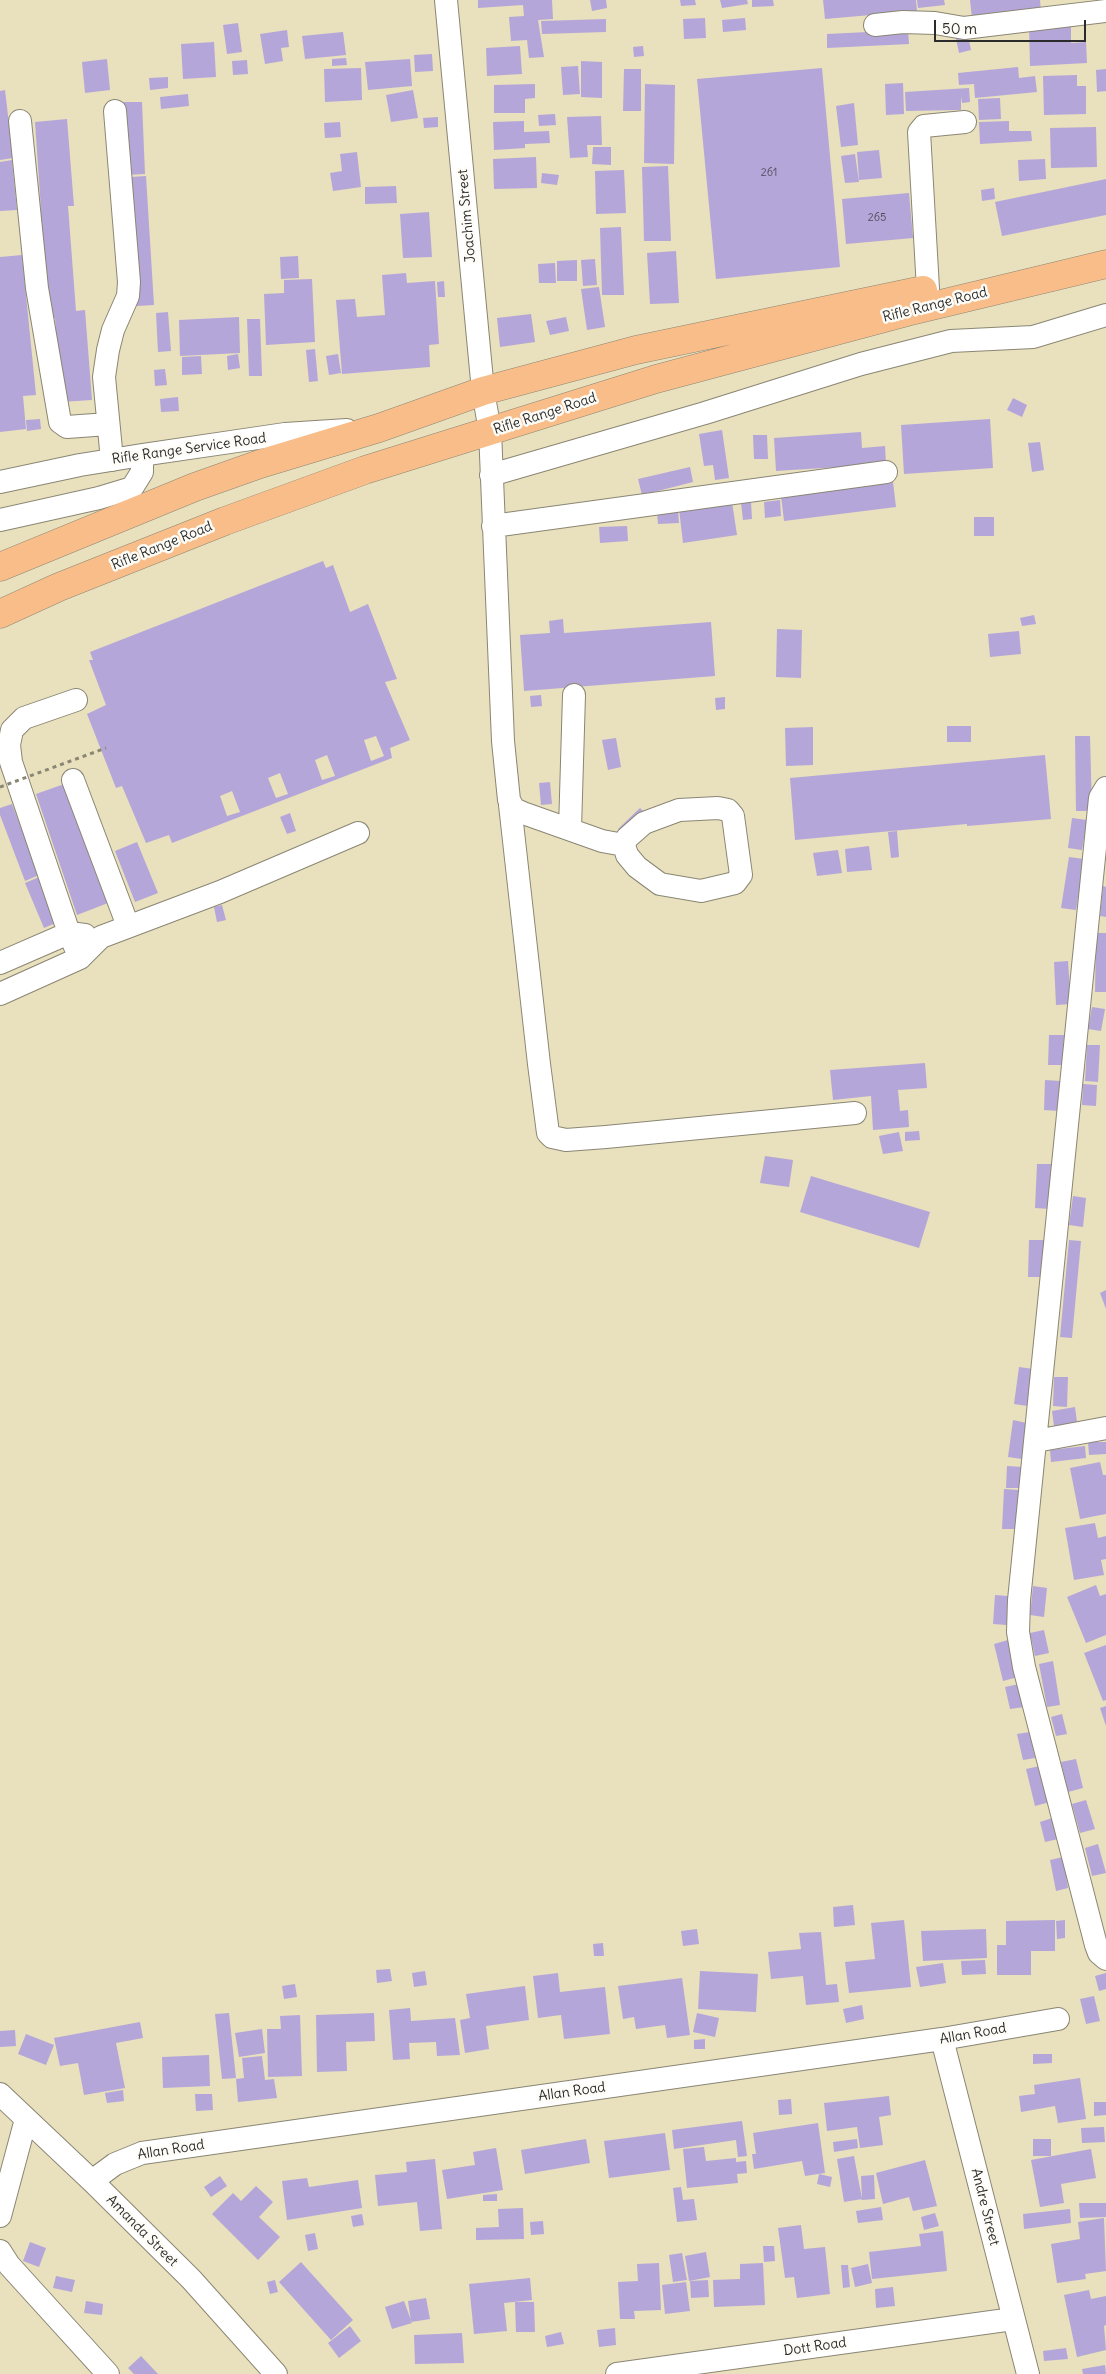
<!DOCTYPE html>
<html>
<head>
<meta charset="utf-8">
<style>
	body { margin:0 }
	#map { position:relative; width:1106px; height:2374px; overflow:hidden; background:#e9e0bd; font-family:Delius,sans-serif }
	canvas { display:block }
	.scale { position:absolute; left:934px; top:20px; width:152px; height:22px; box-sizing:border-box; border:2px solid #2b2b2b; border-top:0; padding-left:6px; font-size:15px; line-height:18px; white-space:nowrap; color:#2b2b2b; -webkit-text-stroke:4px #fdfcf7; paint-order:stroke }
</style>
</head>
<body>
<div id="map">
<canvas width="1106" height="2374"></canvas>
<div class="scale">50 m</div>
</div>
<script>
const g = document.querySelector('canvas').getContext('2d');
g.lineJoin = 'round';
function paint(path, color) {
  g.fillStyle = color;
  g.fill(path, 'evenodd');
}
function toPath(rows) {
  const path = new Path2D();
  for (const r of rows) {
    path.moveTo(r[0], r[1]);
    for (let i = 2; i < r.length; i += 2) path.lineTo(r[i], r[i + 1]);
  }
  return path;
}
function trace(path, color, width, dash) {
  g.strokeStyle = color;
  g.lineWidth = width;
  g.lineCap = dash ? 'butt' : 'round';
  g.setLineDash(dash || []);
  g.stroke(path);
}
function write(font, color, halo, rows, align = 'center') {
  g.font = font + ' Delius,sans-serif';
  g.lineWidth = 5;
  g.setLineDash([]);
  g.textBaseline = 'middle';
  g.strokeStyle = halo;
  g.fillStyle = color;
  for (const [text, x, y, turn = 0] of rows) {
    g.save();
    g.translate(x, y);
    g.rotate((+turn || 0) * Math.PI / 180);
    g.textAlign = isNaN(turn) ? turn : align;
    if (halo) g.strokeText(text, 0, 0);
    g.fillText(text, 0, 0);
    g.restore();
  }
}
paint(toPath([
	[478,0,552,0,553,19,538,20,544,57,529,58,527,40,511,41,509,17,524,16,523,5,478,8],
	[590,0,606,0,607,8,592,11],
	[680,0,695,0,696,5,681,6],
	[720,0,747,0,748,4,722,8],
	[752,0,773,0,774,6,752,7],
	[823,0,916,0,917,11,825,19],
	[917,0,944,0,945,5,918,8],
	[970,0,1040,0,1041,11,972,18],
	[705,18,706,38,684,39,683,19],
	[745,18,746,30,723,32,722,20],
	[606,19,606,32,542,34,541,21],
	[238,23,242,52,227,54,223,25],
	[1071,24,1071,43,1086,42,1087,63,1030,66,1029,26],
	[287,30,289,47,281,48,283,61,265,64,260,34],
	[908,30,909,44,827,48,827,34],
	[967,31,971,50,959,53,955,34],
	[343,32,346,55,305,59,302,36],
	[214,42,216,77,183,79,181,44],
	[520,46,522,74,487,76,486,48],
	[643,46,644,56,634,57,633,47],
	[432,54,433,71,415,72,414,55],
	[346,58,347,65,332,66,332,59],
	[107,59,110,90,85,93,82,62],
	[410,59,412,86,368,90,365,62],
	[247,60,248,74,233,75,232,61],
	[581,61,602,62,602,98,581,97],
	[578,66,580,94,563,95,561,67],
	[1018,67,1019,78,1035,76,1037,92,975,98,974,84,959,85,958,73],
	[361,68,362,100,325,102,324,69],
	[822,68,840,267,716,279,697,79],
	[624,69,641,69,641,111,623,111],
	[1106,69,1106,91,1097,92,1096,70],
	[1077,75,1077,86,1086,86,1086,114,1044,115,1043,76],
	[168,77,168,88,150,90,149,78],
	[903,83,904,114,886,115,885,84],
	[535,84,535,98,525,99,525,113,494,113,494,85],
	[645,84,675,85,674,164,644,163],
	[969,88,970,102,962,103,961,96,961,110,906,111,905,92],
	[5,90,13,158,0,160,0,91],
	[413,90,418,118,391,122,386,95],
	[188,94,189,106,161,109,160,97],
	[1000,98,1001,119,979,120,978,99],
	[122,102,142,102,145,174,125,175],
	[854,103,858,145,841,147,836,106],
	[555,114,556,125,539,126,538,115],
	[601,116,602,145,587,145,588,157,570,158,567,117],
	[438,117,438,127,424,128,423,118],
	[67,119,74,206,68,206,76,311,85,310,92,400,61,402,55,318,44,319,36,210,41,210,35,122],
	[524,121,524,132,549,131,550,143,525,144,525,148,494,150,493,122],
	[1009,121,1009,131,1031,131,1032,141,980,144,979,122],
	[340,122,341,137,325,138,324,123],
	[1096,127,1097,167,1051,168,1050,128],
	[593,147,611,147,611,165,592,164],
	[879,150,882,178,859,180,857,152],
	[357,152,361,187,333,191,330,173,342,171,340,154],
	[855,154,859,182,845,183,841,156],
	[536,157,537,188,494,189,493,159],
	[1045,159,1046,179,1019,181,1018,160],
	[12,160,17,210,0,211,0,162],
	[668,166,671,241,644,241,642,167],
	[624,170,626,213,596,214,595,171],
	[542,173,559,175,557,185,541,183],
	[146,176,154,305,137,306,130,177],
	[1106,179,1106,215,1002,236,995,202],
	[396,186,397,203,365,204,365,187],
	[994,188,995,199,982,201,981,190],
	[909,193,913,238,846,244,842,199],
	[429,212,432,257,403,258,400,214],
	[621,227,624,295,602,295,600,228],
	[676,251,679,303,650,304,647,253],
	[22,255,36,395,23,396,26,429,0,432,0,257],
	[298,256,299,278,281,279,280,257],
	[595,259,597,285,583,286,581,260],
	[577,260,577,281,557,281,557,261],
	[555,263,556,283,539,283,538,264],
	[406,273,407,283,435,281,439,344,429,345,430,367,342,374,336,300,355,299,357,317,385,315,382,275],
	[312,279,315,342,266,345,264,294,284,293,284,280],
	[444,281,445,297,438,297,437,282],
	[599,287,605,327,587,330,581,289],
	[168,312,171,351,158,352,156,313],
	[531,314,535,342,500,347,497,318],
	[239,317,240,353,180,356,179,320],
	[566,317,569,331,550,335,546,321],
	[247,319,260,319,262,376,249,376],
	[315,349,318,381,309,382,306,350],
	[238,354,240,368,228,370,227,356],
	[338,354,341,373,329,375,326,356],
	[201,356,202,374,182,375,182,357],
	[165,369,167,385,155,386,154,370],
	[178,397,179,411,161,412,160,399],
	[1013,398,1027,405,1022,417,1007,410],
	[40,419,41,429,27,431,26,420],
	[990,419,993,468,904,474,901,425],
	[722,430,729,478,715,480,713,465,704,466,699,434],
	[861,432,862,448,885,446,886,464,776,471,774,438],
	[753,435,767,435,768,459,754,459],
	[1040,442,1044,470,1032,472,1028,443],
	[690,467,693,482,642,495,638,479],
	[893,482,896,507,784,521,781,496],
	[780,500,781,516,765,518,764,502],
	[732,502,737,535,683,543,679,509],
	[751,502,752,519,743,520,741,503],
	[678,511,679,523,658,524,657,513],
	[974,517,994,517,994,536,974,536],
	[627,526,628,541,600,543,599,527],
	[323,561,326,568,333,565,350,612,368,604,397,679,385,682,410,740,390,748,392,758,172,843,169,835,146,843,122,786,116,788,87,714,106,705,89,660,93,660,90,652],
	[376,736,384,756,371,761,364,740],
	[327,755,335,776,322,780,315,760],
	[280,773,288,794,276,798,268,778],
	[232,791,240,812,227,816,220,796],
	[1034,615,1036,624,1022,626,1020,618],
	[563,619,564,633,711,622,715,676,524,691,520,635,550,633,549,621],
	[777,629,802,630,801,678,776,677],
	[1019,631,1021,654,990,657,988,634],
	[541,695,542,706,531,707,530,696],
	[725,697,725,709,716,710,715,698],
	[947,726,971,726,971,742,947,742],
	[813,727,813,765,786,766,785,728],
	[1075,736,1090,736,1092,811,1076,811],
	[616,738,621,767,608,770,602,740],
	[1045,755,1051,819,967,826,967,824,795,840,790,778],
	[550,782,552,804,541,805,539,783],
	[67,783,108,903,77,915,36,794],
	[12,804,39,875,25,881,0,815,0,808],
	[640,808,648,816,626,838,618,829],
	[290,813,296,831,287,834,280,817],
	[1072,818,1087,820,1082,850,1068,848],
	[897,831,899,857,891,858,888,832],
	[137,842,158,893,135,902,115,851],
	[869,846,872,870,847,872,845,849],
	[838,850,842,873,817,876,813,853],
	[1069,857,1084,859,1076,910,1061,908],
	[39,877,58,922,44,928,25,883],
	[1103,886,1106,887,1106,917,1100,916],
	[222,905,226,920,217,922,214,907],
	[1096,933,1106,933,1106,992,1095,992],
	[1068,961,1071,1004,1056,1005,1054,962],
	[1092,1007,1105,1009,1101,1031,1088,1029],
	[1049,1035,1064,1035,1063,1065,1048,1065],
	[1087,1045,1100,1045,1098,1082,1085,1081],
	[925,1063,927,1088,898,1090,900,1111,908,1110,909,1127,873,1130,871,1096,833,1100,830,1070],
	[1045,1080,1060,1081,1059,1111,1044,1110],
	[1083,1084,1097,1085,1096,1106,1082,1105],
	[919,1131,920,1140,905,1141,905,1132],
	[899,1132,903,1151,883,1154,879,1136],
	[765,1156,793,1160,789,1187,760,1183],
	[1037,1164,1051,1164,1050,1209,1035,1208],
	[811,1176,930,1212,919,1248,800,1212],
	[1073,1196,1086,1198,1083,1227,1069,1225],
	[1029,1240,1044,1240,1043,1277,1028,1277],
	[1069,1240,1081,1241,1072,1338,1060,1337],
	[1106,1290,1106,1309,1100,1293],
	[1019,1367,1033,1369,1028,1406,1014,1404],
	[1054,1377,1068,1377,1067,1407,1053,1406],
	[1075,1407,1077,1422,1054,1426,1052,1411],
	[1013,1420,1027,1423,1022,1459,1008,1457],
	[1088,1442,1106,1442,1106,1454,1089,1455],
	[1085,1446,1086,1458,1051,1462,1050,1450],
	[1100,1462,1103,1475,1106,1475,1106,1514,1080,1519,1070,1468],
	[1007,1466,1023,1467,1022,1488,1006,1488],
	[1004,1489,1019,1490,1017,1529,1002,1529],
	[1095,1523,1098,1538,1106,1536,1106,1559,1101,1560,1104,1575,1074,1580,1065,1528],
	[1096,1585,1100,1596,1106,1594,1106,1635,1086,1643,1067,1597],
	[1033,1586,1047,1588,1044,1617,1030,1615],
	[995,1595,1008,1596,1007,1625,993,1624],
	[1044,1630,1049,1653,1035,1656,1030,1633],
	[1008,1640,1018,1677,1003,1681,994,1644],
	[1106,1645,1106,1700,1103,1701,1084,1653],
	[1053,1661,1060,1705,1047,1707,1039,1664],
	[1019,1684,1024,1707,1010,1709,1005,1687],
	[1106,1706,1106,1726,1100,1708],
	[1062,1714,1067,1734,1056,1736,1051,1717],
	[1030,1732,1035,1758,1023,1760,1017,1734],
	[1076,1759,1083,1788,1068,1792,1061,1762],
	[1040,1766,1050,1802,1035,1806,1026,1769],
	[1086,1800,1095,1829,1080,1833,1072,1804],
	[1052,1818,1058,1839,1045,1842,1040,1822],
	[1098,1844,1106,1873,1092,1876,1085,1848],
	[1063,1857,1068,1888,1056,1891,1050,1860],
	[853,1905,855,1925,834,1927,833,1907],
	[904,1920,911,1987,849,1993,845,1962,875,1959,871,1923],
	[1055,1920,1055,1951,1031,1951,1031,1975,997,1975,997,1945,1006,1945,1006,1921],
	[1065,1920,1065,1938,1057,1939,1056,1921],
	[697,1929,699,1944,683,1946,681,1931],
	[986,1929,987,1958,923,1961,921,1931],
	[821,1932,826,1985,837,1984,839,2002,806,2005,803,1976,771,1979,768,1952,801,1949,799,1933],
	[603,1943,604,1956,594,1956,593,1944],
	[985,1960,986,1974,962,1975,961,1961],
	[943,1963,946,1983,920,1987,916,1967],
	[390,1969,392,1981,377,1983,376,1970],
	[425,1971,427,1985,414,1987,412,1973],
	[700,1971,758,1974,756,2012,698,2009],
	[558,1973,560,1992,605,1987,610,2034,564,2039,561,2015,538,2018,533,1976],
	[1106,1973,1106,1989,1099,1991,1095,1976],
	[682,1978,690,2035,667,2038,665,2025,636,2029,634,2017,623,2019,618,1986],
	[295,1984,297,1997,284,1999,282,1986],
	[525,1986,529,2020,486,2026,489,2049,465,2053,460,2020,470,2018,466,1994],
	[1094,1996,1100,2021,1086,2024,1080,1999],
	[862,2005,864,2019,846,2023,843,2009],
	[410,2008,411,2021,455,2018,460,2055,437,2056,436,2042,409,2043,410,2059,393,2060,389,2010],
	[229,2013,236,2078,222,2079,215,2014],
	[374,2013,375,2041,346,2042,347,2071,317,2072,316,2015],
	[697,2013,719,2018,715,2037,693,2032],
	[300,2015,302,2076,268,2077,267,2029,281,2029,280,2016],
	[140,2022,143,2038,116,2043,125,2088,84,2095,78,2063,60,2066,54,2038],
	[262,2029,265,2053,239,2057,235,2033],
	[15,2030,16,2046,0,2047,0,2031],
	[26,2034,54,2045,46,2065,18,2054],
	[705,2039,705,2049,694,2049,694,2040],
	[1033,2054,1052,2054,1052,2063,1033,2064],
	[209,2055,210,2086,163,2088,162,2057],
	[262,2056,265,2080,274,2079,277,2098,238,2102,236,2079,244,2078,242,2058],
	[1080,2078,1086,2119,1058,2123,1055,2106,1021,2112,1019,2096,1035,2094,1034,2085],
	[123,2090,124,2101,107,2103,105,2093],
	[195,2094,212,2094,213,2110,196,2111],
	[889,2096,891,2115,879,2117,883,2145,860,2148,857,2127,827,2131,824,2103],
	[791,2099,792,2114,779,2115,778,2100],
	[1094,2102,1106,2102,1106,2115,1094,2116],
	[742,2121,747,2156,738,2157,736,2140,674,2149,672,2130],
	[818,2123,825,2173,805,2176,802,2161,754,2169,752,2154,756,2154,753,2133],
	[1104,2127,1105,2142,1082,2143,1081,2128],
	[665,2133,670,2170,609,2178,604,2141],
	[586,2139,590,2163,525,2174,521,2150],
	[857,2139,858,2148,834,2152,833,2142],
	[1033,2139,1051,2139,1051,2156,1033,2156],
	[704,2147,706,2161,736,2158,736,2162,746,2161,747,2173,737,2174,738,2183,687,2188,683,2149],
	[496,2148,503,2190,447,2199,442,2170,475,2165,473,2152],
	[1091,2149,1096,2178,1061,2184,1064,2203,1040,2207,1031,2160],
	[854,2156,862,2199,844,2202,837,2159],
	[435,2159,442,2229,420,2231,417,2202,378,2206,375,2175,407,2172,406,2162],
	[925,2160,937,2206,913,2211,909,2197,883,2204,876,2173],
	[819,2174,832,2177,830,2187,817,2184],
	[874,2175,875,2199,862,2200,861,2176],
	[220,2176,227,2186,211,2197,204,2187],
	[307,2178,309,2187,358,2180,362,2208,287,2220,282,2181],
	[256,2186,273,2202,259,2217,280,2237,258,2260,212,2214,233,2193,241,2201],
	[681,2187,683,2200,694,2199,697,2220,677,2222,673,2188],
	[497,2194,497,2201,483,2201,483,2195],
	[1079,2203,1106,2203,1106,2217,1080,2218],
	[881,2207,883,2220,858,2223,856,2211],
	[523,2208,524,2239,476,2240,476,2228,499,2227,498,2209],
	[1070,2209,1071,2223,1024,2229,1023,2214],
	[935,2213,939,2226,924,2230,921,2217],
	[362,2214,364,2225,353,2227,351,2216],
	[1104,2218,1106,2271,1085,2274,1086,2279,1057,2283,1051,2244,1080,2239,1078,2222],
	[543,2221,544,2234,531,2235,530,2222],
	[801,2225,804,2249,825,2247,830,2294,797,2298,794,2277,785,2278,778,2228],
	[943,2231,947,2271,872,2279,869,2252,921,2246,919,2234],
	[315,2233,318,2249,308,2251,305,2235],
	[30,2242,46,2248,39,2267,23,2261],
	[763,2246,774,2246,775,2261,764,2262],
	[706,2252,710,2277,689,2281,685,2256],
	[682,2253,687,2280,673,2282,669,2255],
	[301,2262,353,2320,331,2340,279,2282],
	[659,2263,661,2310,634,2311,635,2319,620,2319,618,2282,638,2281,637,2264],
	[763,2263,765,2305,714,2307,713,2280,740,2279,740,2264],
	[868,2264,872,2283,855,2287,851,2268],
	[841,2265,848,2265,850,2287,843,2288],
	[56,2276,75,2280,72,2292,53,2288],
	[530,2278,532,2300,504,2303,507,2331,474,2334,469,2284],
	[275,2280,278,2292,270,2294,267,2282],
	[708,2280,709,2297,691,2298,690,2281],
	[686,2282,690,2311,665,2314,662,2285],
	[893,2287,895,2306,876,2308,875,2289],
	[1089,2290,1091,2299,1106,2296,1106,2325,1104,2326,1106,2350,1077,2357,1064,2295],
	[426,2298,430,2319,411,2322,408,2301],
	[86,2301,103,2304,102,2315,84,2313],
	[404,2301,412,2323,392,2329,385,2307],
	[515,2302,534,2302,535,2332,516,2332],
	[350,2326,361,2341,339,2358,328,2343],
	[615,2328,616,2345,599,2347,597,2330],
	[561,2332,564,2344,547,2347,545,2336],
	[462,2333,464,2363,415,2364,414,2335],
	[1066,2348,1068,2359,1044,2361,1043,2351],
	[141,2356,158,2374,134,2374,128,2368],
	[1105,2365,1106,2374,1083,2374,1082,2369]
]), '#b5a6d9');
const minor = toPath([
	[446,0,483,391,490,431,503,741,509,800,514,809,523,813,602,841,624,845],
	[875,25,903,22,935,23,964,28,1106,11],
	[20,121,37,288,60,422,67,427,108,424],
	[928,289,919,132,924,126,965,122],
	[112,460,104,377,108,350,113,330,128,296,129,282,115,111],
	[491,475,705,413,861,364,951,341,1033,337,1106,315],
	[0,482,80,465,142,455,285,434,347,430],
	[0,520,99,498,132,488,142,472,142,455],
	[493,526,886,472],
	[76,700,24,718,12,730,9,745,11,762,69,933,80,958],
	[73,780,128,926],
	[1106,788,1100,798,1019,1600,1018,1632,1024,1667,1096,1945,1099,1953,1106,1959],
	[510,805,539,1064,548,1133,552,1137,566,1140,606,1137,855,1113],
	[718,808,728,810,733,816,741,875,735,883,701,891,660,884,637,867,627,855,624,845,627,838,644,823,679,810,718,808],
	[570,829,574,695],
	[0,963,69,933,85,935],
	[0,994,80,958,101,937,220,892,358,833],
	[1036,1441,1106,1428],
	[942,2039,1028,2374],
	[0,2094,92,2181,191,2279,276,2374],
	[92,2181,115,2164,142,2153,942,2039,1058,2019],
	[0,2216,26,2119],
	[0,2251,9,2265,108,2374],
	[617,2374,1013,2319]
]);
const major = toPath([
	[0,567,195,487,260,464,379,428,483,391,636,350,923,290],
	[0,614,59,587,225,521,365,470,656,379,907,312,1106,264]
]);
trace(minor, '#8a8674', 24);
trace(major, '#8a8674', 29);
trace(minor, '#fff', 22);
trace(major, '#f8bd89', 28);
trace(toPath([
	[0,787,106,748]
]), '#8a8674', 3, [4, 4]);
write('11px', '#4e4a56', null, [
	["261",769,173],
	["265",877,218]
]);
write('14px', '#2b2b2b', '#fdfcf7', [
	["Joachim Street",467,216,-95],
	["Rifle Range Road",935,305,-14],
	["Rifle Range Road",545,414,-18],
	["Rifle Range Service Road",189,449,-8],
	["Rifle Range Road",162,546,-22],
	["Allan Road",973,2034,-10],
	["Allan Road",572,2092,-8],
	["Allan Road",171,2150,-9],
	["Andre Street",985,2207,76],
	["Amanda Street",142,2231,45],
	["Dott Road",815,2347,-8]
]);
</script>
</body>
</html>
